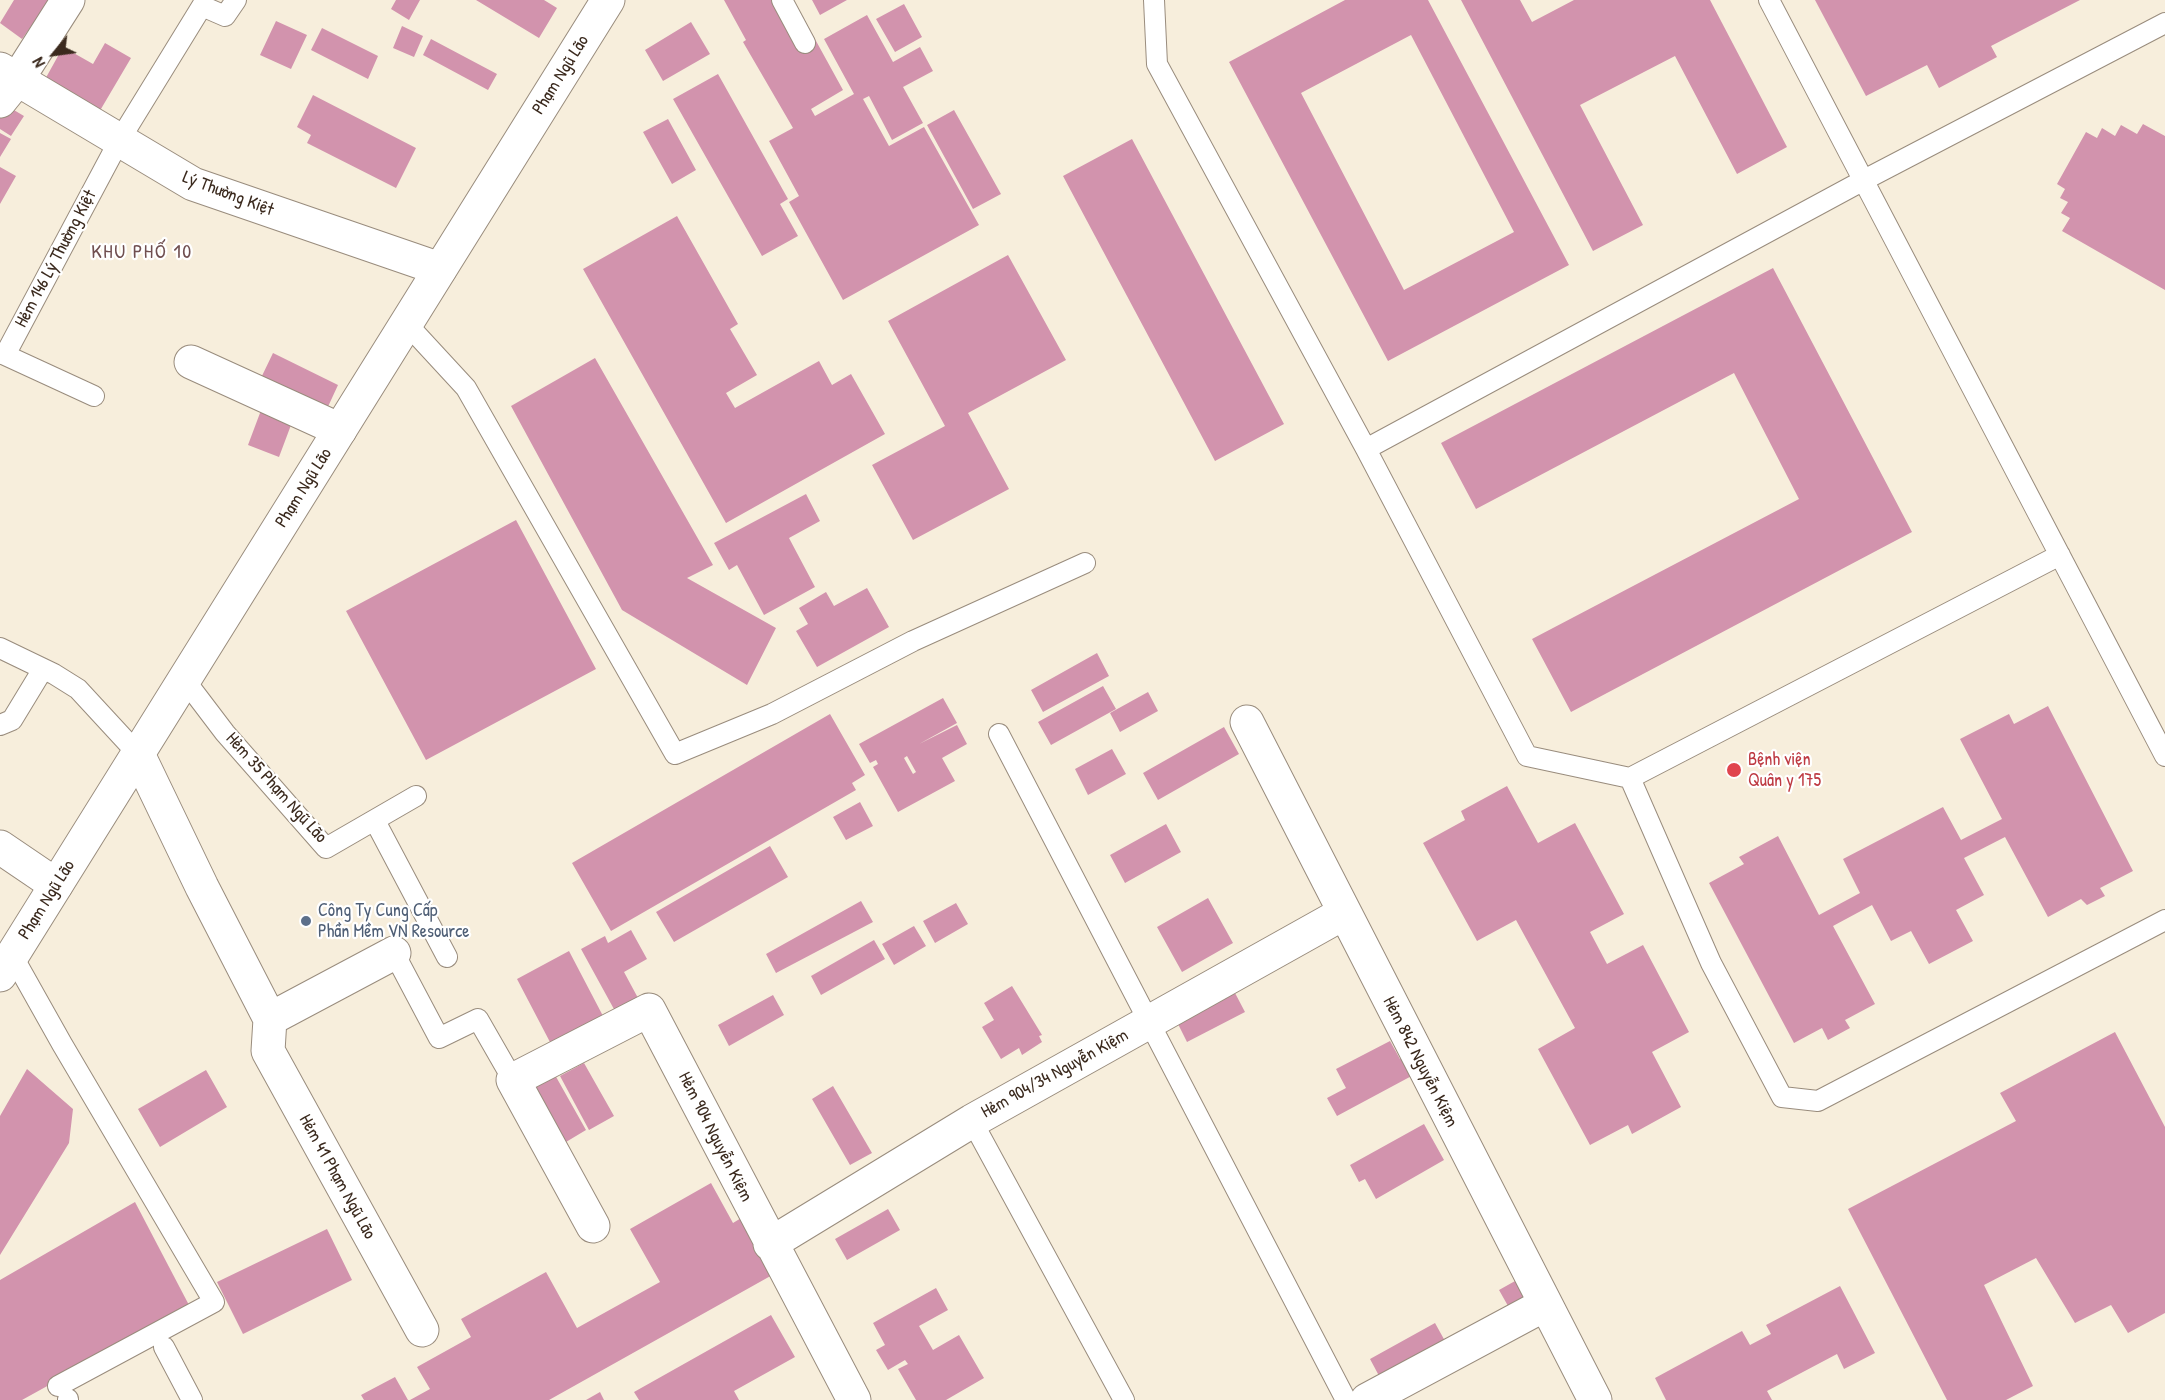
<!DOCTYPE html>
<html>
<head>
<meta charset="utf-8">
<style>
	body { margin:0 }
	#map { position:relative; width:2165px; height:1400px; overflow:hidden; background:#f7eedc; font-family:"Patrick Hand",sans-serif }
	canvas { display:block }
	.north { position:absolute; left:24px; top:24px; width:60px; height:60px; -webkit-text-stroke:4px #fff; paint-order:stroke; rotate:241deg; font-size:16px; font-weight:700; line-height:24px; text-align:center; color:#3b2a1e }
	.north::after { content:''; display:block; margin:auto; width:21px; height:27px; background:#3b2a1e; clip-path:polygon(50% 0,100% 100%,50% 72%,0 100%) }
</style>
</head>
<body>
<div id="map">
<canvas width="2165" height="1400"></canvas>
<div class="north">N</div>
</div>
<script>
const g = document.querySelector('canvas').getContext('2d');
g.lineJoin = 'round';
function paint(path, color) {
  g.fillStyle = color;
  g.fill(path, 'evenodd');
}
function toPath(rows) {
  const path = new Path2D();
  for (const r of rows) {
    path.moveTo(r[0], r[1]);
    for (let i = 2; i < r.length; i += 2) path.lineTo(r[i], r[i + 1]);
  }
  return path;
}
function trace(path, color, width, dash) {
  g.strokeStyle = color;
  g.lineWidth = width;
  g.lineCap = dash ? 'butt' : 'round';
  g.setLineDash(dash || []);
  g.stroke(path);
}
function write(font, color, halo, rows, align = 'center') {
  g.font = font + ' "Patrick Hand",sans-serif';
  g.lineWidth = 4.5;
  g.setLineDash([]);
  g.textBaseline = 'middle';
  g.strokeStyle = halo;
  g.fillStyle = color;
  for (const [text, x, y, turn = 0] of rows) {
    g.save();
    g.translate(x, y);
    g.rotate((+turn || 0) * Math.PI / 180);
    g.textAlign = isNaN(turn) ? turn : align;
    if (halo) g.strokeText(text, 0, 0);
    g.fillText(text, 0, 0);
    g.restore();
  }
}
paint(toPath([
	[14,0,50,0,22,39,0,23],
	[396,0,420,0,409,20,391,9],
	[476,0,544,0,557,8,539,38],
	[724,0,784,0,792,14,799,10,843,90,811,109,815,116,854,94,824,39,867,15,893,62,920,47,933,71,903,87,923,123,892,140,869,96,863,99,889,146,924,127,979,225,843,300,789,202,799,196,769,141,793,128,743,42,746,40],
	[812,0,847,0,820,15],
	[1345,0,1428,0,1569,265,1388,361,1229,62],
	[1411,35,1514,232,1404,290,1301,93],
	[1461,0,1520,0,1532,22,1574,0,1710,0,1787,147,1737,174,1675,56,1580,105,1643,225,1593,251],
	[1815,0,2080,0,1991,46,1997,57,1939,88,1927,65,1866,96],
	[904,4,922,37,895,52,876,19],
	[276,21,307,35,291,69,260,55],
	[691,22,710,54,663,81,645,50],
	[402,26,423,36,414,57,393,48],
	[322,28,378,56,368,79,311,50],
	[431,39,497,74,488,90,423,55],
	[105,43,131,58,98,114,43,83,63,47,93,64],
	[718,74,788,199,780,204,798,236,762,256,673,99],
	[313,95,416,148,396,188,307,143,311,135,297,127],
	[7,106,24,116,11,136,0,129,0,118],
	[954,110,1001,194,973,209,927,125],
	[668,119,696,170,672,184,643,132],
	[2143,124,2165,136,2165,290,2062,231,2070,218,2061,213,2068,202,2060,198,2065,189,2057,184,2086,132,2097,138,2102,128,2115,136,2121,125,2137,134],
	[0,133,11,139,0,157],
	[1132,139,1284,424,1215,461,1063,176],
	[0,167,16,176,0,204],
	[677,216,738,324,730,329,757,375,726,393,735,408,819,361,832,385,851,374,885,434,726,523,583,269],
	[1008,255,1066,360,968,413,1009,489,913,540,872,465,945,426,888,321],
	[1773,268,1912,532,1571,712,1532,639,1799,499,1734,373,1476,509,1441,443],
	[273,353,338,385,326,411,260,380],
	[595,358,713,565,687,578,776,628,747,685,622,610,511,406],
	[263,405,294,417,279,457,248,445],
	[806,494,820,521,789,538,815,587,764,615,737,565,729,570,714,543],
	[516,520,596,669,426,760,346,611],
	[867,588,889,627,817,667,796,631,808,624,799,608,826,592,834,606],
	[1097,653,1109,676,1043,712,1031,690],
	[1103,686,1116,709,1051,745,1038,722],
	[1148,692,1158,711,1120,732,1110,713],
	[943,698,957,723,919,744,957,725,967,744,942,758,955,781,898,812,873,767,878,764,876,760,870,763,859,744],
	[907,756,916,772,913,774,904,758],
	[2048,706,2133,871,2100,888,2105,896,2087,905,2081,899,2048,917,2005,837,1964,858,1984,895,1956,910,1973,941,1929,964,1911,931,1891,941,1872,905,1833,926,1875,1004,1845,1020,1850,1028,1828,1040,1822,1028,1794,1043,1709,883,1744,864,1739,857,1778,836,1819,915,1860,893,1843,859,1943,807,1961,840,2002,819,1960,739,2009,714,2014,724],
	[830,714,865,775,852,783,856,790,611,931,572,863],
	[1224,727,1239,754,1158,800,1143,773],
	[1112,749,1126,774,1088,795,1075,769],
	[1507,786,1538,843,1575,823,1624,914,1590,932,1607,964,1643,945,1689,1032,1652,1052,1681,1107,1632,1134,1628,1125,1590,1145,1538,1049,1575,1028,1516,920,1477,941,1423,843,1465,820,1461,811],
	[860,802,873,826,846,840,833,817],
	[1166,824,1181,852,1125,883,1110,855],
	[770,846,788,877,674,942,656,912],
	[1208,898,1233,943,1182,972,1157,927],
	[861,901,873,922,776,973,766,954],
	[956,903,968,924,935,943,923,921],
	[914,926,926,946,894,965,882,944],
	[631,930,647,959,624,972,638,998,615,1011,581,949,605,936,608,943],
	[874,940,885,959,821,995,811,976],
	[569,951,603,1016,551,1044,517,979],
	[1012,986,1042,1035,1039,1036,1042,1042,1022,1055,1019,1048,1001,1059,982,1027,994,1020,984,1003],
	[1235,993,1245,1012,1187,1042,1177,1022],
	[773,995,784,1015,729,1046,718,1025],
	[2115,1032,2165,1127,2165,1313,2128,1333,2111,1305,2075,1323,2036,1258,1984,1285,2033,1386,2006,1400,1947,1400,1848,1209,2016,1121,2000,1093],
	[1390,1041,1400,1059,1410,1054,1419,1072,1337,1116,1327,1098,1346,1088,1336,1069],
	[584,1063,614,1116,589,1130,560,1076],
	[27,1069,73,1109,69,1143,0,1255,0,1116],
	[206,1070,227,1107,160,1147,138,1109],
	[555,1075,586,1130,566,1142,535,1087],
	[833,1086,872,1153,850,1165,812,1099],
	[1424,1124,1444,1160,1376,1199,1365,1179,1359,1182,1350,1165],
	[711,1183,733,1223,751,1212,783,1269,549,1400,410,1400,430,1389,417,1367,471,1337,461,1319,546,1272,577,1328,660,1282,630,1229],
	[135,1202,190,1307,22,1400,0,1400,0,1280],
	[888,1209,900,1230,847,1260,835,1239],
	[327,1229,352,1280,243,1334,217,1282],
	[1524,1276,1537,1300,1512,1313,1499,1290],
	[1840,1286,1875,1353,1844,1369,1837,1354,1767,1391,1772,1400,1666,1400,1655,1378,1742,1331,1750,1345,1771,1334,1766,1325],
	[936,1288,948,1310,919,1326,933,1350,959,1335,984,1378,946,1400,916,1400,898,1369,908,1364,905,1360,888,1370,876,1350,885,1345,873,1323],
	[771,1315,795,1357,734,1391,739,1400,639,1400,634,1392],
	[1435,1323,1450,1350,1385,1387,1370,1359],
	[395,1377,408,1400,364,1400,361,1395],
	[600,1392,604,1400,586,1400]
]), '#d293ad');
const service = toPath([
	[782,0,805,43],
	[1154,0,1157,64,1366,449,1527,756,1630,778,2060,555],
	[1769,0,2165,756],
	[406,323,466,388,675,754,772,714,913,641,1085,563],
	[94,396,5,355,119,141,202,6,225,16,236,0],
	[1366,449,1864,180,2165,23],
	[0,648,54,674,78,689,138,754],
	[184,679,225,733,326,848,416,796],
	[0,725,12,720,43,669],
	[999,734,1346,1400],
	[1630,778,1711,963,1782,1097,1818,1101,2165,920],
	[375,821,447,957],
	[394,953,439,1038,478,1019,513,1080],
	[12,955,62,1044,214,1302,58,1386],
	[972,1121,1124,1400],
	[164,1347,192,1400],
	[68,1399,68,1400]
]);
const minor = toPath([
	[0,69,193,184,440,269],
	[0,101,17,80,68,0],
	[191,362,340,430],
	[1247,722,1595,1400],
	[138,754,202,887,270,1019,268,1051,422,1330],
	[0,847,56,885],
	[270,1019,394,953],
	[593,1226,513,1080,649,1010,854,1400],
	[770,1244,972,1121,1344,913],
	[1367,1400,1544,1305]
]);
const primary = toPath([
	[0,975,608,0]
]);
trace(service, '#998c7d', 22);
trace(minor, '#998c7d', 35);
trace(primary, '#998c7d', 35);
trace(service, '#fff', 20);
trace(minor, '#fff', 33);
trace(primary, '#fff', 33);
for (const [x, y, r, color] of [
	[1734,770,8,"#e0444e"],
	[306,921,6,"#5c6f8a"]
]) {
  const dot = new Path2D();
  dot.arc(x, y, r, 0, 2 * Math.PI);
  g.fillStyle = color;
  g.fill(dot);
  trace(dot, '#fff', 2);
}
write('18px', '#3b2a1e', '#fff', [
	["Phạm Ngũ Lão",561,75,-58],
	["Lý Thường Kiệt",228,194,21],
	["Hẻm 146 Lý Thường Kiệt",56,259,-62],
	["Phạm Ngũ Lão",304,488,-58],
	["Hẻm 35 Phạm Ngũ Lão",276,788,48],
	["Phạm Ngũ Lão",47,900,-58],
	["Hẻm 842 Nguyễn Kiệm",1420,1062,63],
	["Hẻm 904/34 Nguyễn Kiệm",1055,1074,-29],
	["Hẻm 904 Nguyễn Kiệm",715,1137,63],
	["Hẻm 41 Phạm Ngũ Lão",337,1177,61]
]);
write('18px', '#be3a42', '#fff', [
	["Bệnh viện",1748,760],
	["Quân y 175",1748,781]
], 'left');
write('18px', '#4e5e75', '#fff', [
	["Công Ty Cung Cấp",318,911],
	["Phần Mềm VN Resource",318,932]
], 'left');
g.letterSpacing = '1.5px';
write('20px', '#704f50', '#fff', [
	["KHU PHỐ 10",142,253]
]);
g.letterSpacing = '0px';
</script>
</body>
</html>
